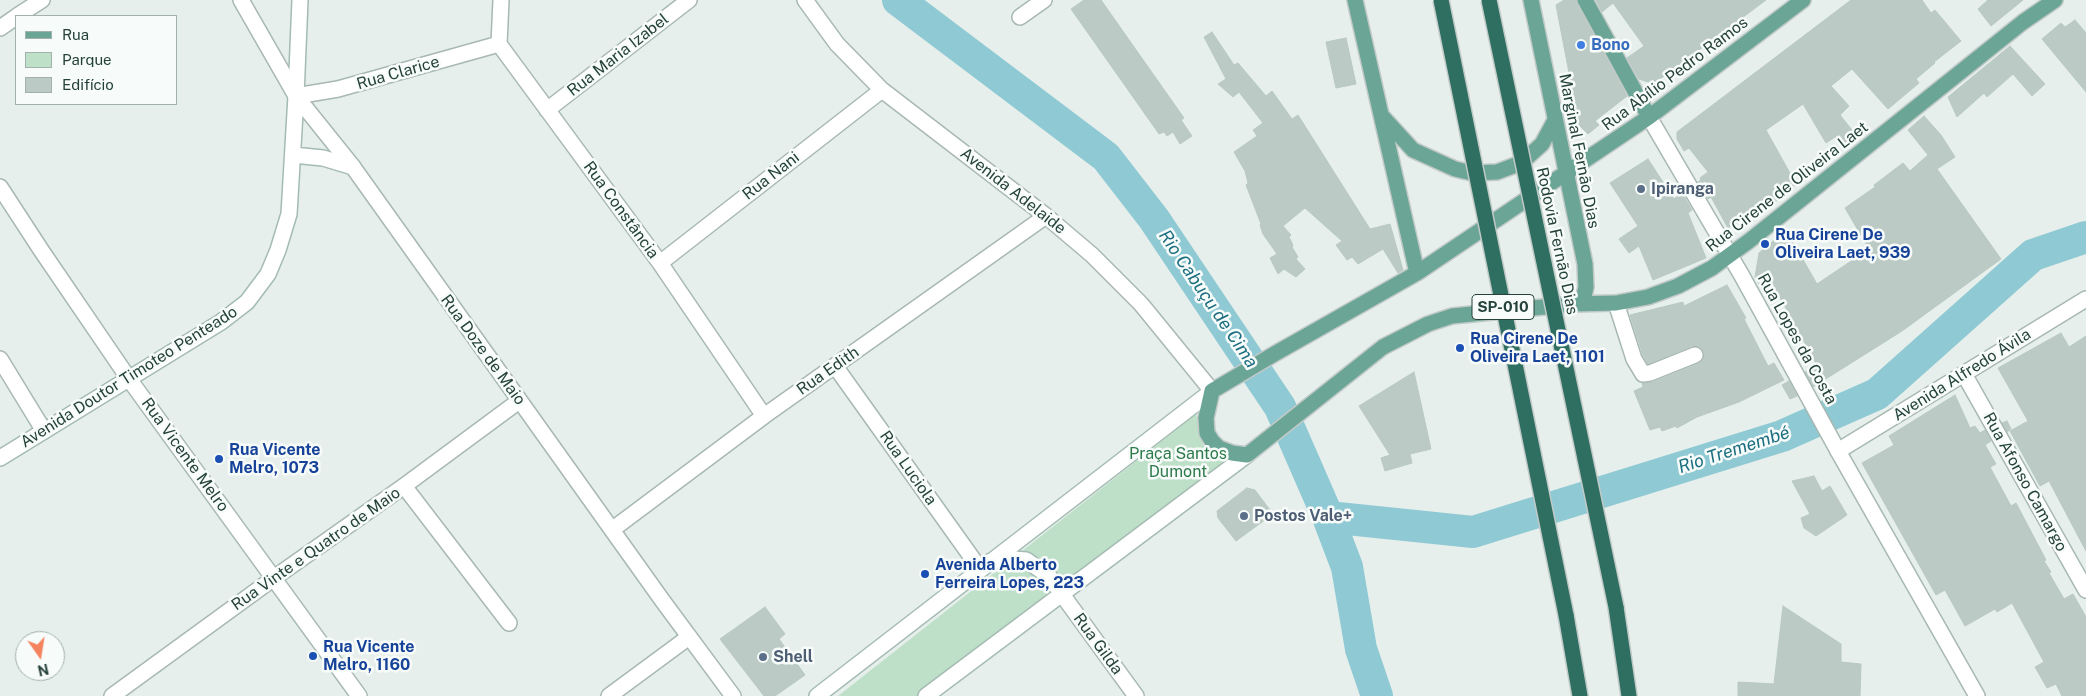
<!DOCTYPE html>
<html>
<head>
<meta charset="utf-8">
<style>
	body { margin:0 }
	#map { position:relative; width:2086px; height:696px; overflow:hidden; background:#e6efeb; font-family:"Public Sans",sans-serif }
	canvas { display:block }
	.legend { position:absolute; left:15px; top:15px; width:162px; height:90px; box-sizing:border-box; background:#f7fbf9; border:1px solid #a3b1ad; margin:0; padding:6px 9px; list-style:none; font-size:15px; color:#24423a }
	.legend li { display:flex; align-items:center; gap:10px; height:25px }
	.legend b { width:25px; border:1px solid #a3b1ad }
	.north { position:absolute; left:15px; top:631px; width:50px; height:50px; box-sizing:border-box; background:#f7fbf9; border:1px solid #a3b1ad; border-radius:50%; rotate:167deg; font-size:14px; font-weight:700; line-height:20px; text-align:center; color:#24423a }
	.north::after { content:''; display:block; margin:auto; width:18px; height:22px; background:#f4845f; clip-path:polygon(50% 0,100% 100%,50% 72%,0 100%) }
</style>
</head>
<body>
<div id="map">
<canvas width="2086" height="696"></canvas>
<ul class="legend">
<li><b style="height:6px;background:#6aa596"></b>Rua</li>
<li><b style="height:14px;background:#bfe0c8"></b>Parque</li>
<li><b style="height:14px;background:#bbcac4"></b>Edifício</li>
</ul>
<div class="north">N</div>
</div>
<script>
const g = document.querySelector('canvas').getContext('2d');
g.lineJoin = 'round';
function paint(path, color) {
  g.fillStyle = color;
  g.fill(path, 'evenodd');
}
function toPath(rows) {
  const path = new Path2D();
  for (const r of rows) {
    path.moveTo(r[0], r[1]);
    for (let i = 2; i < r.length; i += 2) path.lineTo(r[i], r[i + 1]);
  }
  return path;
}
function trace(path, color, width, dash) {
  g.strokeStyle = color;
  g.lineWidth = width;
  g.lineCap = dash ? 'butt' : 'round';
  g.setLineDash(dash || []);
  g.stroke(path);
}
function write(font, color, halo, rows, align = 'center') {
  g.font = font + ' "Public Sans",sans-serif';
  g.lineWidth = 5;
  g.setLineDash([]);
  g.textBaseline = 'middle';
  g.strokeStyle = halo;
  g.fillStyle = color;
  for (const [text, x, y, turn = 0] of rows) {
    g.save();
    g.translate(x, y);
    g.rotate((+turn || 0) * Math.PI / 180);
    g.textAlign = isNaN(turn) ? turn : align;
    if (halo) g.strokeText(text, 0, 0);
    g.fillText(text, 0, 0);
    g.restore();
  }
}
paint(toPath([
	[1196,414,1203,445,1225,461,918,696,838,696]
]), '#bfe0c8');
trace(toPath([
	[898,0,1106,157,1154,219,1280,407,1328,517,1347,567,1361,649,1377,696],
	[1328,517,1473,532,1782,436,1877,394,2033,255,2086,237]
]), '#8ec9d4', 32);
const building = toPath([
	[1084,0,1101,0,1184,118,1181,120,1192,136,1180,144,1173,132,1167,136,1164,132,1159,134,1071,9,1084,0],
	[1564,0,1576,0,1627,96,1595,121,1599,125,1588,134,1579,125,1556,5,1564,0],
	[1596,0,1766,0,1656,82,1651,83,1639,79,1627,58,1644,46,1613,3,1602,12,1596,0],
	[1851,0,1922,0,1931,13,1935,10,1961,41,1934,62,1935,63,1916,79,1919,83,1888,109,1852,69,1831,86,1849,106,1840,115,1856,135,1842,146,1835,137,1826,143,1803,104,1766,130,1796,184,1761,214,1758,210,1728,228,1711,197,1708,199,1698,182,1701,180,1700,178,1708,172,1689,148,1684,151,1677,139,1677,132,1851,0],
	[1988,0,2023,0,1991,26,1978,9,1988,0],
	[2075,20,2086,33,2086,92,2042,39,2061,23,2065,27,2075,20],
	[1212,32,1234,65,1238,63,1266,96,1272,91,1292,119,1298,115,1370,229,1390,224,1403,270,1398,273,1383,249,1358,264,1352,257,1347,260,1336,245,1342,241,1305,208,1283,226,1291,235,1289,237,1293,245,1292,247,1298,257,1296,259,1305,269,1296,277,1284,269,1278,274,1270,258,1277,254,1263,234,1260,225,1261,224,1246,185,1248,183,1245,171,1234,152,1257,136,1253,130,1263,123,1239,92,1233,97,1218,84,1226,79,1204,37,1212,32],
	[1346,38,1356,84,1336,88,1326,42,1346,38],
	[2010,46,2045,84,2032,96,2013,74,1987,97,1984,93,1957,117,1948,97,2010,46],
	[1924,116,1941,135,1955,157,1937,169,2001,259,1902,331,1813,387,1805,372,1817,365,1777,292,1767,298,1755,277,1759,253,1786,230,1817,284,1869,249,1845,208,1875,187,1874,185,1903,163,1910,171,1928,155,1908,130,1924,116],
	[1648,159,1674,199,1682,193,1692,210,1688,213,1706,258,1653,280,1639,246,1629,253,1619,239,1638,226,1610,183,1648,159],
	[1727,285,1746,318,1744,319,1768,366,1774,363,1784,380,1739,402,1697,417,1677,428,1676,426,1662,431,1660,427,1650,430,1634,391,1643,387,1642,383,1653,382,1698,364,1703,360,1704,352,1700,347,1692,346,1648,364,1643,355,1630,315,1683,302,1684,306,1727,285],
	[2061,333,2069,347,2086,336,2086,551,2049,481,2040,486,2010,431,2028,421,1998,368,2061,333],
	[1414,372,1431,449,1410,454,1412,463,1385,471,1381,458,1390,455,1359,406,1414,372],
	[1789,381,1797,396,1790,399,1782,385,1789,381],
	[1955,395,1970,428,1975,426,1980,433,1985,430,1991,441,1985,445,1996,464,1990,467,2011,506,2016,503,2046,560,2044,561,2051,572,2049,573,2064,599,2073,594,2086,617,2086,696,2062,696,2056,684,2047,688,2035,667,2044,662,2012,603,1997,612,1995,609,1965,626,1945,590,1936,595,1862,463,1894,445,1889,436,1955,395],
	[2007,421,2011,429,2007,432,2002,423,2007,421],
	[1814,476,1822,491,1830,486,1847,515,1816,536,1804,528,1801,518,1810,514,1792,481,1814,476],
	[1247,488,1255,490,1273,514,1236,541,1218,518,1217,511,1247,488],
	[1783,606,1841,644,1841,662,1861,664,1860,696,1738,696,1738,682,1774,684,1783,606],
	[765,607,785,634,779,639,805,675,775,696,764,696,720,639,765,607]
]);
paint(building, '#bbcac4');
trace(building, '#b8c9c2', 1);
const minor = toPath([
	[241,0,296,96,338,89,499,44],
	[501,0,499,44,660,263,764,416],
	[805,0,837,44,882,90,1046,216,1092,255,1141,304,1212,391],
	[17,16,42,0],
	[1020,17,1044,0],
	[0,28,16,17],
	[547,110,689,0],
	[0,187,41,250,129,379,359,696],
	[660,263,882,90],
	[1616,303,1634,359,1643,374,1650,373,1695,355],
	[0,359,44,431],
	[835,366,980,569],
	[1964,374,2086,590],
	[1838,451,2086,299],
	[404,486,509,623],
	[613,529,764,416,1046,216],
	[1061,593,1136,696],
	[112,696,274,578,404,486,519,401],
	[609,696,689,637]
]);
const tertiary = toPath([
	[296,96,353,167,662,600,733,696],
	[1649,117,1742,276,1838,451,1977,696]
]);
const secondary = toPath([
	[293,155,323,158,353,167],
	[0,458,221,322,247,302,268,274,278,250,289,214,296,96,300,0],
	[991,561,1014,559,1026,560,1049,576,1061,593],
	[817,696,1212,391],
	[926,696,1247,455]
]);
const primary = toPath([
	[1355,0,1417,273],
	[1531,0,1585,264,1586,287,1584,296,1574,304],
	[1585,0,1649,117],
	[1803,0,1649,117,1417,273,1276,353,1212,391,1206,418,1207,433,1212,441,1219,448,1232,453,1247,455,1383,347,1428,324,1452,316,1574,304,1616,303,1648,297,1678,286,1712,268,1749,241,2023,22,2055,0],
	[1381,115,1413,150,1455,169,1472,173,1497,172,1521,163,1542,144,1555,120]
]);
const motorway = toPath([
	[1616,607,1629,696],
	[1566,615,1580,696]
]);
trace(minor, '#a8b8b2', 18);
trace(tertiary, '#a8b8b2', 18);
trace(secondary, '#a4bbb3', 18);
trace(primary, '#c2cac8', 18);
trace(motorway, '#c2cac8', 18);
trace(minor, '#fff', 15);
trace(tertiary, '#fff', 15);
trace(secondary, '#fff', 15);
trace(primary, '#6aa596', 15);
trace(motorway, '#2f6f62', 15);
const motorwayBridge = toPath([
	[1441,0,1566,615],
	[1489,0,1616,607]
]);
trace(motorwayBridge, '#c2cac8', 18, []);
trace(motorwayBridge, '#2f6f62', 15);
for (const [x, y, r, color] of [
	[1581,45,5,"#3f7fe0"],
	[1641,189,5,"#5c6f8a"],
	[1765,244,5,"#1a4fb4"],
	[1460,348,5,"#1a4fb4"],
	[219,459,5,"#1a4fb4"],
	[1244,516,5,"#5c6f8a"],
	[925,574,5,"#1a4fb4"],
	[313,656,5,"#1a4fb4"],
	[763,657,5,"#5c6f8a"]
]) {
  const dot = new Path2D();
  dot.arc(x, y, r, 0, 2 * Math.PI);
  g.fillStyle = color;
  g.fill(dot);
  trace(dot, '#f7fbf9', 2);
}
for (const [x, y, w] of [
	[1503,307,62]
]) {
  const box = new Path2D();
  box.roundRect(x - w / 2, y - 12.5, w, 25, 4);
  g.fillStyle = '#f7fbf9';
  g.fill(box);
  trace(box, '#24423a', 1);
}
write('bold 15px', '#24423a', null, [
	["SP-010",1503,307]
]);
write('bold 16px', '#366cbe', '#f7fbf9', [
	["Bono",1591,45]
], 'left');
write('16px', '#24423a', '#f7fbf9', [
	["Rua Maria Izabel",618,55,-38],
	["Rua Clarice",398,73,-16],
	["Rua Abílio Pedro Ramos",1675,74,-37],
	["Marginal Fernão Dias",1579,151,79],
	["Rua Nani",771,176,-38],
	["Rua Cirene de Oliveira Laet",1787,187,-38],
	["Avenida Adelaide",1013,191,38],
	["Rua Constância",621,210,54],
	["Rodovia Fernão Dias",1557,241,78],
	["Rua Lopes da Costa",1797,339,61],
	["Rua Doze de Maio",483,350,54],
	["Rua Edith",828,371,-35],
	["Avenida Alfredo Ávila",1962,375,-32],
	["Avenida Doutor Timoteo Penteado",129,377,-32],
	["Rua Vicente Melro",185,455,54],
	["Rua Luciola",908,468,55],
	["Rua Afonso Camargo",2025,482,61],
	["Rua Vinte e Quatro de Maio",316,549,-35],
	["Rua Gilda",1098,644,54]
]);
write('bold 16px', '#4e5e75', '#f7fbf9', [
	["Ipiranga",1651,189],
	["Postos Vale+",1254,516],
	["Shell",773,657]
], 'left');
write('bold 16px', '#164399', '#f7fbf9', [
	["Rua Cirene De",1775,235],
	["Oliveira Laet, 939",1775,253],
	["Rua Cirene De",1470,339],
	["Oliveira Laet, 1101",1470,357],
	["Rua Vicente",229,450],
	["Melro, 1073",229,468],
	["Avenida Alberto",935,565],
	["Ferreira Lopes, 223",935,583],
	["Rua Vicente",323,647],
	["Melro, 1160",323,665]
], 'left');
write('16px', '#2d7a4b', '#f7fbf9', [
	["Praça Santos",1178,454],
	["Dumont",1178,472]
]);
write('italic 18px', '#1c6f80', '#f7fbf9', [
	["Rio Cabuçu de Cima",1208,299,56],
	["Rio Tremembé",1734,450,-18]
]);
</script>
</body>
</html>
